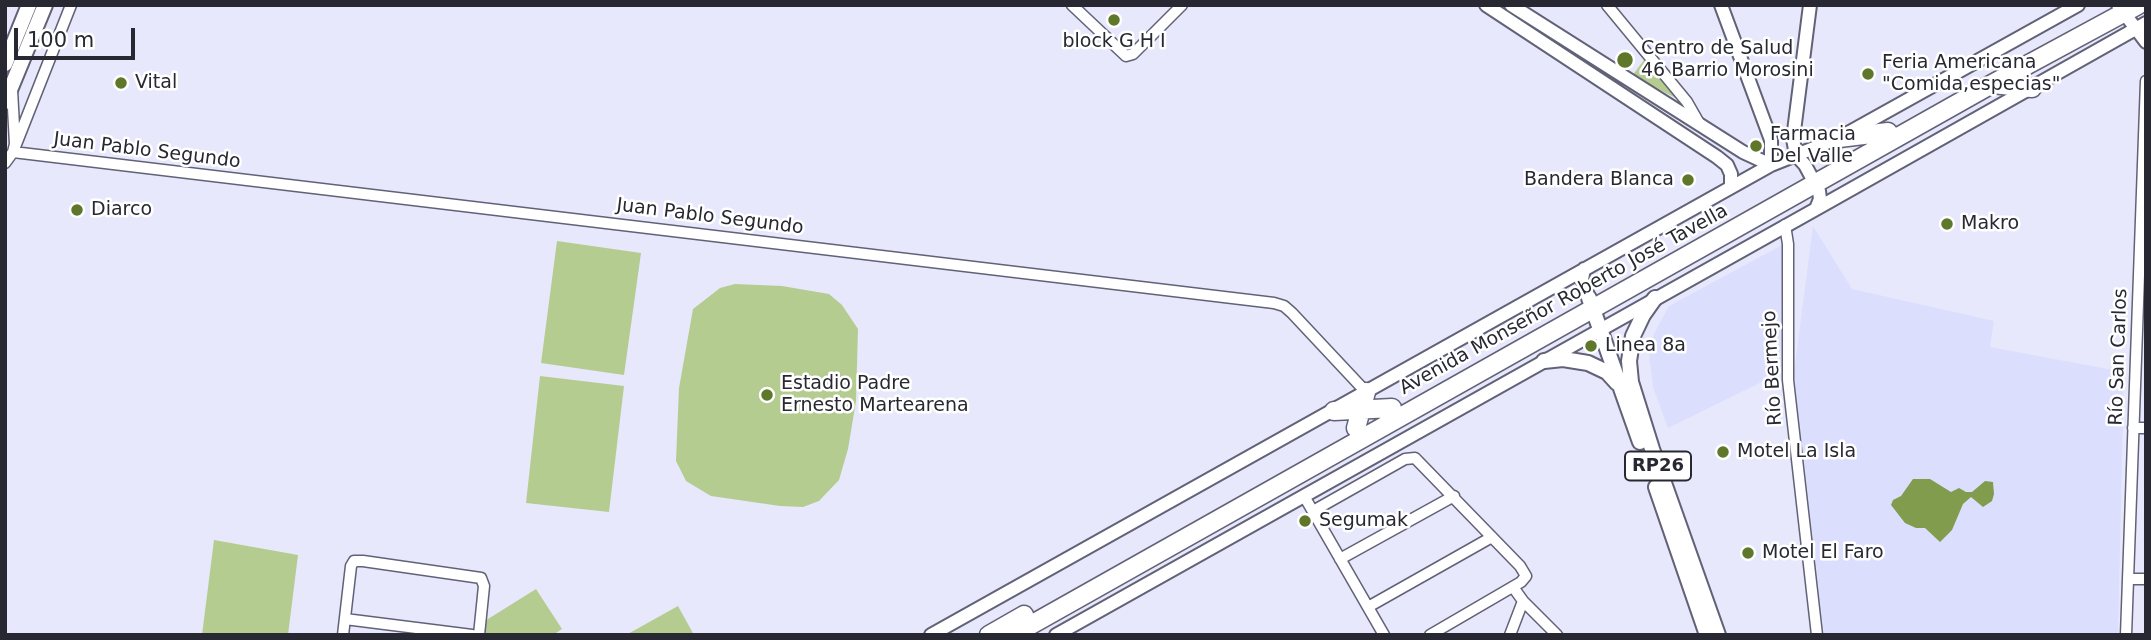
<!DOCTYPE html>
<html>
<head>
<meta charset="utf-8">
<style>
	body { margin:0 }
	#map { position:relative; width:2151px; height:640px; overflow:hidden; background:#e7e8fb; font-family:"DejaVu Sans",sans-serif }
	canvas { display:block }
	.frame { position:absolute; inset:0; border:7px solid #272831; pointer-events:none }
	.scale { position:absolute; left:14px; top:28px; width:121px; height:32px; box-sizing:border-box; border:4px solid #272831; border-top:0; padding-left:9px; font-size:21px; line-height:24px; white-space:nowrap; color:#272831; -webkit-text-stroke:5px #fff; paint-order:stroke }
</style>
</head>
<body>
<div id="map">
<canvas width="2151" height="640"></canvas>
<div class="frame"></div>
<div class="scale">100 m</div>
</div>
<script>
const g = document.querySelector('canvas').getContext('2d');
g.lineJoin = 'round';
function paint(path, color) {
  g.fillStyle = color;
  g.fill(path, 'evenodd');
}
function toPath(rows) {
  const path = new Path2D();
  for (const r of rows) {
    path.moveTo(r[0], r[1]);
    for (let i = 2; i < r.length; i += 2) path.lineTo(r[i], r[i + 1]);
  }
  return path;
}
function trace(path, color, width, dash) {
  g.strokeStyle = color;
  g.lineWidth = width;
  g.lineCap = dash ? 'butt' : 'round';
  g.setLineDash(dash || []);
  g.stroke(path);
}
function write(font, color, halo, rows, align = 'center') {
  g.font = font + ' "DejaVu Sans",sans-serif';
  g.lineWidth = 5;
  g.setLineDash([]);
  g.textBaseline = 'middle';
  g.strokeStyle = halo;
  g.fillStyle = color;
  for (const [text, x, y, turn = 0] of rows) {
    g.save();
    g.translate(x, y);
    g.rotate((+turn || 0) * Math.PI / 180);
    g.textAlign = isNaN(turn) ? turn : align;
    if (halo) g.strokeText(text, 0, 0);
    g.fillText(text, 0, 0);
    g.restore();
  }
}
paint(toPath([
	[1813,226,1852,289,1994,321,1990,347,2124,372,2118,635,1824,635,1794,373],
	[1782,245,1780,373,1668,428,1653,387,1649,353,1654,334,1669,306]
]), '#dcdefd');
paint(toPath([
	[1644,60,1676,98,1632,76],
	[557,241,641,253,624,375,541,363],
	[735,284,782,286,829,294,842,305,858,329,856,401,848,449,839,480,819,501,803,507,780,506,711,496,686,481,676,461,679,388,693,309,720,288],
	[540,376,624,386,609,512,526,503],
	[214,540,298,555,288,635,202,635],
	[536,589,562,629,553,635,487,635,480,624],
	[678,606,694,635,626,635]
]), '#b5cc90');
paint(toPath([
	[1913,479,1930,479,1951,492,1959,488,1966,492,1972,492,1985,481,1993,482,1994,494,1992,501,1983,507,1971,497,1963,504,1952,530,1940,542,1925,528,1916,528,1905,523,1891,505,1893,500,1901,496]
]), '#809c4c');
const street = toPath([
	[71,5,13,152,1274,303,1284,306,1292,313,1366,392],
	[1072,5,1126,56,1133,54,1182,5],
	[1607,5,1687,102,1699,123],
	[5,163,13,152,15,144,12,90],
	[1785,225,1788,244,1788,380,1817,635],
	[2133,428,2146,428],
	[1304,496,1384,635],
	[1313,511,1405,459,1415,458,1520,566,1526,576,1521,582,1430,635],
	[1340,559,1454,496],
	[2128,579,2146,579],
	[1513,587,1523,601,1557,635],
	[1368,607,1492,537],
	[345,619,472,635],
	[343,635,351,566,354,561,363,561,481,578,484,586,479,635],
	[1510,635,1523,601],
	[2126,635,2146,81]
]);
const secondary = toPath([
	[1486,5,1717,157,1727,165,1731,174,1731,187],
	[1511,5,1743,152,1771,165],
	[1721,5,1771,140,1771,165],
	[2118,5,2146,42],
	[1816,209,2146,23],
	[1584,269,1582,279,1589,298],
	[931,635,1771,165,1839,138,2078,5],
	[1056,635,1816,209,1820,199,1819,191,1805,165,1796,155,1793,139,1810,5]
]);
const primary = toPath([
	[5,64,29,5],
	[5,102,45,5],
	[1589,298,1640,442],
	[1655,298,1643,315,1633,336,1629,361,1631,382,1652,449,1718,635],
	[1544,361,1563,359,1588,363,1607,372,1617,383],
	[1656,487,1707,635]
]);
const highway = toPath([
	[1992,84,2032,88],
	[1839,138,1888,132],
	[1334,411,1392,408],
	[1356,428,1366,392],
	[989,635,1024,615],
	[1013,635,1992,84,2138,5]
]);
trace(street, '#616277', 13);
trace(secondary, '#616277', 16);
trace(primary, '#616277', 18);
trace(highway, '#616277', 21);
trace(street, '#fff', 10);
trace(secondary, '#fff', 12);
trace(primary, '#fff', 14);
trace(highway, '#fff', 18);
for (const [x, y, r, color] of [
	[1114,20,7,"#5e772a"],
	[1625,60,9,"#5e772a"],
	[1868,74,7,"#5e772a"],
	[121,83,7,"#5e772a"],
	[1756,146,7,"#5e772a"],
	[1688,180,7,"#5e772a"],
	[77,210,7,"#5e772a"],
	[1947,224,7,"#5e772a"],
	[1591,346,7,"#5e772a"],
	[767,395,7,"#5e772a"],
	[1723,452,7,"#5e772a"],
	[1305,521,7,"#5e772a"],
	[1748,553,7,"#5e772a"]
]) {
  const dot = new Path2D();
  dot.arc(x, y, r, 0, 2 * Math.PI);
  g.fillStyle = color;
  g.fill(dot);
  trace(dot, '#fff', 2.5);
}
for (const [x, y, w] of [
	[1658,466,66]
]) {
  const box = new Path2D();
  box.roundRect(x - w / 2, y - 14.5, w, 29, 5);
  g.fillStyle = '#fff';
  g.fill(box);
  trace(box, '#272831', 2);
}
write('bold 18px', '#272831', null, [
	["RP26",1658,466]
]);
write('19px', '#272831', '#fff', [
	["block G H I",1114,42,"center"],
	["Centro de Salud",1641,49],
	["46 Barrio Morosini",1641,71],
	["Feria Americana",1882,63],
	["\"Comida,especias\"",1882,85],
	["Vital",135,83],
	["Farmacia",1770,135],
	["Del Valle",1770,157],
	["Bandera Blanca",1674,180,"right"],
	["Diarco",91,210],
	["Makro",1961,224],
	["Linea 8a",1605,346],
	["Estadio Padre",781,384],
	["Ernesto Martearena",781,406],
	["Motel La Isla",1737,452],
	["Segumak",1319,521],
	["Motel El Faro",1762,553]
], 'left');
write('19px', '#272831', '#fff', [
	["Juan Pablo Segundo",147,151,7],
	["Juan Pablo Segundo",710,217,7],
	["Avenida Monseñor Roberto José Tavella",1564,300,-29],
	["Río San Carlos",2119,357,-88],
	["Río Bermejo",1773,368,-93]
]);
</script>
</body>
</html>
